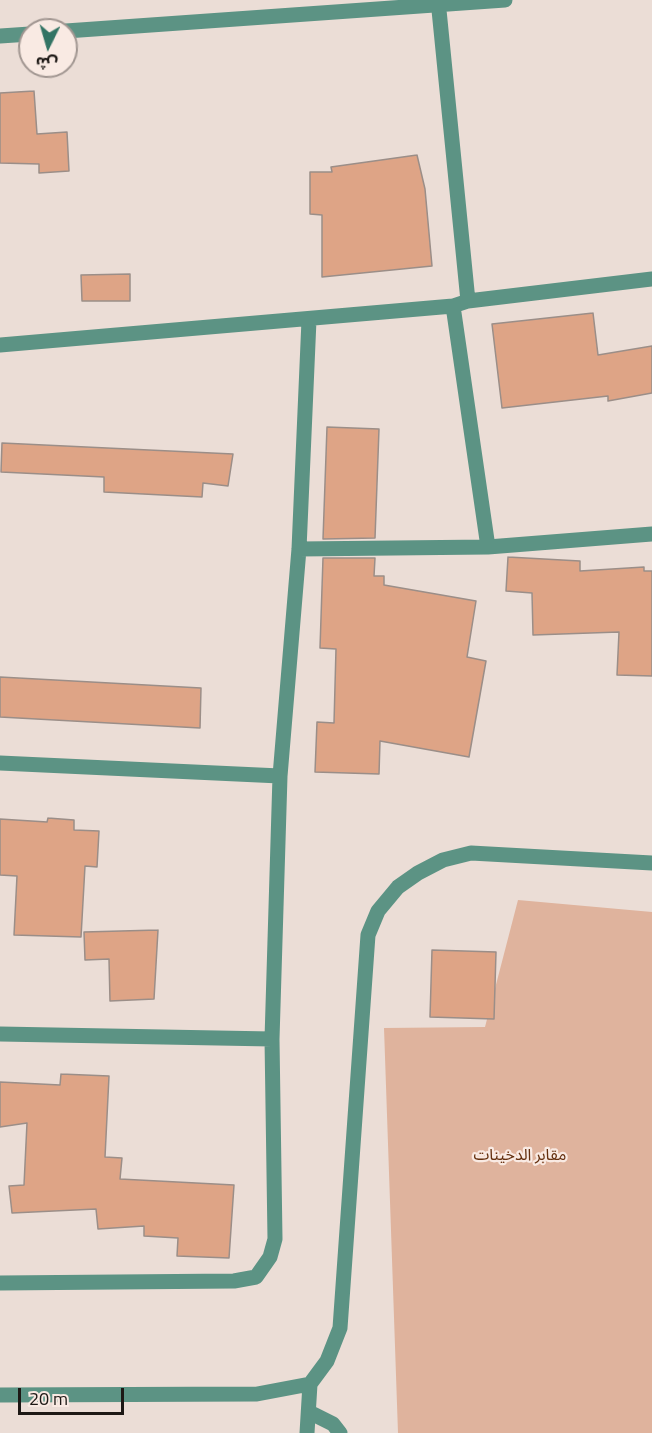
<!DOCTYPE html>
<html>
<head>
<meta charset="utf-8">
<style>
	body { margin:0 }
	#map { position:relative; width:652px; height:1433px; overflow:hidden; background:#ebddd6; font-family:"Titillium Web","Noto Sans Arabic",sans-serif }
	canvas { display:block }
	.north { position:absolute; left:18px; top:18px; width:60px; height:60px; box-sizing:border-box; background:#f9eae3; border:2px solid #a19691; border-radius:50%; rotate:185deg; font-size:16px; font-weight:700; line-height:24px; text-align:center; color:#1d1815 }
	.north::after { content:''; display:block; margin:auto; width:21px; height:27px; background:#337464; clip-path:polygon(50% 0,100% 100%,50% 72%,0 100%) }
	.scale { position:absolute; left:18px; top:1388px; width:106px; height:27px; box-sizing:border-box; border:3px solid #1d1815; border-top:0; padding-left:8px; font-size:18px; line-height:21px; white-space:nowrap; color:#1d1815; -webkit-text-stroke:4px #f9eae3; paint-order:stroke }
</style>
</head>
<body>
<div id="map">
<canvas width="652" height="1433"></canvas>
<div class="north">ش</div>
<div class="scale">20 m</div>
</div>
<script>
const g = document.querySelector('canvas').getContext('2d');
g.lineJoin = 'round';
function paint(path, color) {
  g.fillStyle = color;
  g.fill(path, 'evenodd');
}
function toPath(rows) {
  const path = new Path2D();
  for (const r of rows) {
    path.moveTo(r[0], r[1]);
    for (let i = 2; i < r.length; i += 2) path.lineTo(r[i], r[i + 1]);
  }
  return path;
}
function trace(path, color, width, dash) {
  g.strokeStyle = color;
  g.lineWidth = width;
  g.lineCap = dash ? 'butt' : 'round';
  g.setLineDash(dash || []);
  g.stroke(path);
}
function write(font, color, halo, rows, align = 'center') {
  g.font = font + ' "Titillium Web","Noto Sans Arabic",sans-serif';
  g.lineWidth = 4.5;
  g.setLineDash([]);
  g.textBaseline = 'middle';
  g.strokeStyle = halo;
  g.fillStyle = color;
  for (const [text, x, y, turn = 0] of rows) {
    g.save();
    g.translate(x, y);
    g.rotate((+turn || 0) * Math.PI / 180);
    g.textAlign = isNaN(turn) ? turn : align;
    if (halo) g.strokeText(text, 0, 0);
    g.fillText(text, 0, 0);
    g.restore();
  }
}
paint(toPath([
	[518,900,652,912,652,1433,398,1433,384,1028,485,1027]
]), '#dfb39d');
const building = toPath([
	[34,91,37,134,67,132,69,171,39,173,39,164,0,163,0,93,34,91],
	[417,155,425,189,432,266,322,277,322,215,310,214,310,172,332,172,331,167,417,155],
	[130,274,130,301,82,301,81,275,130,274],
	[593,313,598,355,652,346,652,393,608,401,608,396,502,408,492,324,593,313],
	[327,427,379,429,375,538,323,539,327,427],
	[2,443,233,454,228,486,203,483,202,497,104,492,104,477,1,472,2,443],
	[508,557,580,561,580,571,644,567,644,571,652,571,652,676,617,675,619,632,533,635,532,593,506,591,508,557],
	[323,558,375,558,374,576,384,576,384,585,476,601,467,657,486,661,469,757,380,741,379,774,315,772,317,722,334,723,336,649,320,648,323,558],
	[0,677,201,688,200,728,0,717,0,677],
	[48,818,74,820,74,830,99,831,97,867,85,866,81,937,14,935,17,876,0,875,0,819,47,822,48,818],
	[158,930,154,999,110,1001,109,959,85,960,84,932,158,930],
	[432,950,496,952,494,1019,430,1017,432,950],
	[61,1074,109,1076,105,1157,122,1158,120,1179,234,1185,229,1258,177,1256,178,1238,144,1236,144,1226,98,1229,96,1209,12,1213,9,1186,24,1185,27,1123,0,1127,0,1082,60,1085,61,1074]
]);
paint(building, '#dea486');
trace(building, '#9b8e88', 1.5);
trace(toPath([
	[438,0,468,301],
	[66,31,505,0],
	[0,36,30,34],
	[453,306,488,547],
	[0,345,453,306,468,301,652,279],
	[299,549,488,547,652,534],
	[0,763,280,776],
	[0,1034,272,1039],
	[0,1283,234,1281,256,1277,270,1257,275,1239,272,1039,280,776,299,549,309,320],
	[0,1395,257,1394,310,1384],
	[309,1412,333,1424,340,1433],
	[307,1433,310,1384,327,1361,340,1328,368,935,378,911,398,887,418,873,443,860,471,853,652,863]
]), '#5c9384', 15);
write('16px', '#642f0e', '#f9eae3', [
	["مقابر الدخينات",520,1156]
]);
</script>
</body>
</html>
